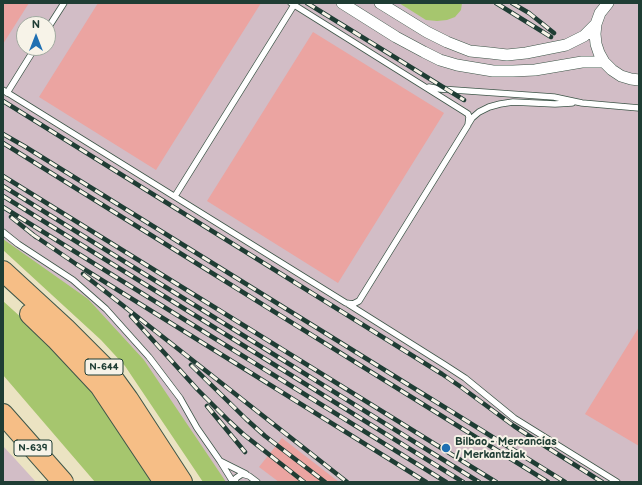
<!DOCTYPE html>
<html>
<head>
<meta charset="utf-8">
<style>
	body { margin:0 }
	#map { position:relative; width:642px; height:485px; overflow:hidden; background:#ebe3c2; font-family:"Balsamiq Sans",sans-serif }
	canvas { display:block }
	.frame { position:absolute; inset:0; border:4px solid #1f3d34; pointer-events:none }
	.north { position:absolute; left:16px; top:16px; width:40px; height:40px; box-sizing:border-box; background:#f7f3e8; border:1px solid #a1aaa0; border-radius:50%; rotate:0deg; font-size:11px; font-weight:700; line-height:16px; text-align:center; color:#1f3d34 }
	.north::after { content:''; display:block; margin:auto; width:14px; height:18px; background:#1f6fb2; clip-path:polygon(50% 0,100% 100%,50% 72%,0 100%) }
</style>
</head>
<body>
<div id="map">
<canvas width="642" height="485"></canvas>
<div class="frame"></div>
<div class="north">N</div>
</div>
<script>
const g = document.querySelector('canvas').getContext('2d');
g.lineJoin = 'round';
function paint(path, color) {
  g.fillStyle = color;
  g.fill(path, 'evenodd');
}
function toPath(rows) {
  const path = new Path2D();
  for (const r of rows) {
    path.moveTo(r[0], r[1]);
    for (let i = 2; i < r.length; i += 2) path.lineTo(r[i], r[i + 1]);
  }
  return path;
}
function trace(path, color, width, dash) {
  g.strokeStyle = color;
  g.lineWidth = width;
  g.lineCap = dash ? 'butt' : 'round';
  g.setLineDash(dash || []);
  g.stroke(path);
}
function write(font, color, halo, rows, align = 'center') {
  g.font = font + ' "Balsamiq Sans",sans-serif';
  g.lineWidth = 4;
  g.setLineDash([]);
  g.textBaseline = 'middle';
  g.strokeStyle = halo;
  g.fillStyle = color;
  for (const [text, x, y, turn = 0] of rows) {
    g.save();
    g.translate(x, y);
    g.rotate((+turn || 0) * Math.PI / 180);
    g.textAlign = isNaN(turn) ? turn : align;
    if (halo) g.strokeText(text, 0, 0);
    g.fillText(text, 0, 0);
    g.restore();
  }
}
paint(toPath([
	[3,3,639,3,639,482,216,482,148,377,3,240],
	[24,24,48,24,48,48,24,48],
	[3,446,16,460,36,482,3,482]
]), '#d2bdc6');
paint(toPath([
	[399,3,462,3,461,10,455,17,447,20,437,21,426,20],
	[3,239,88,299,144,360,226,482,203,482,125,366,101,340,3,250],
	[3,301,24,320,101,398,156,482,95,482,3,375]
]), '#a6c66e');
paint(toPath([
	[3,3,29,3,3,44],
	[98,3,261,3,156,170,39,97],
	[313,32,444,113,338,283,207,201],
	[639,327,639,446,585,414],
	[282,438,339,482,279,482,259,467]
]), '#eba4a1');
const lane = toPath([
	[48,28,64,3],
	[429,87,440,89,554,97,582,103,639,108],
	[3,90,346,303,353,304,359,301,468,125,469,117,468,114,465,112,291,3],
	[7,93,35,48],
	[469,123,472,118,479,112,489,107,500,104,513,102,555,104,572,103],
	[175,196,294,5],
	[3,232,18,244,73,280,106,309,149,357,180,398,197,428,220,461],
	[348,304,445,365,465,378,514,418,617,482],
	[233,482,220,461,246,474],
	[235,482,236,478,242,474,249,476,257,482]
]);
const street = toPath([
	[342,3,396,37,424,52,440,60,457,65,493,71,513,71,535,70,582,62,604,62],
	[380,3,427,32,447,42,470,51,490,53,507,55,526,53,566,45,584,36,596,24],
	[608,3,600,13,596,24,595,34,596,44,599,53,604,62,612,70,621,76,631,79,639,80]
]);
const highway = toPath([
	[3,271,65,328,107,370,128,399,182,482],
	[30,314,56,339,100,386,164,482],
	[3,414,63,482]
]);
trace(lane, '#3e5649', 7);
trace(street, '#3e5649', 12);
trace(highway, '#3e5649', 22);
trace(lane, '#fff', 5.5);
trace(street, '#fff', 11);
trace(highway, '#f6be86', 20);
const rail = toPath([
	[307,3,464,100],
	[496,3,551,37],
	[512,3,529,13,554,33],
	[3,101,442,374,461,387,514,426,537,441,602,482],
	[3,134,24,146,565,482],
	[3,143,548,482],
	[3,176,496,482],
	[3,186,479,482],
	[3,196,463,482],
	[3,207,446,482],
	[11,217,36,237],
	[32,234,76,264,426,482],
	[83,274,347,482],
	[131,316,197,389,229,421,243,434,304,482],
	[191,365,246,419,265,436,325,482],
	[207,406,245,452]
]);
trace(rail, '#1f3d34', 4.5);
trace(rail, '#f7f3e8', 3, [9]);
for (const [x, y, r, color] of [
	[446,448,5,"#1f6fb2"]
]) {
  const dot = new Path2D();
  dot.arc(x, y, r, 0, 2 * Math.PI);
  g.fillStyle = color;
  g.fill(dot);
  trace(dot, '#f7f3e8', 1.5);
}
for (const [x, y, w] of [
	[104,367,38],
	[33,448,38]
]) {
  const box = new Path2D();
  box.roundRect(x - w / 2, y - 8, w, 16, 3);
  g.fillStyle = '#f7f3e8';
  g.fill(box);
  trace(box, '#1f3d34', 1);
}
write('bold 10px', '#1f3d34', null, [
	["N-644",104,367],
	["N-639",33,448]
]);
write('bold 11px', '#1f3d34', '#f7f3e8', [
	["Bilbao - Mercancías",455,442],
	["/ Merkantziak",455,455]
], 'left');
</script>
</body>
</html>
